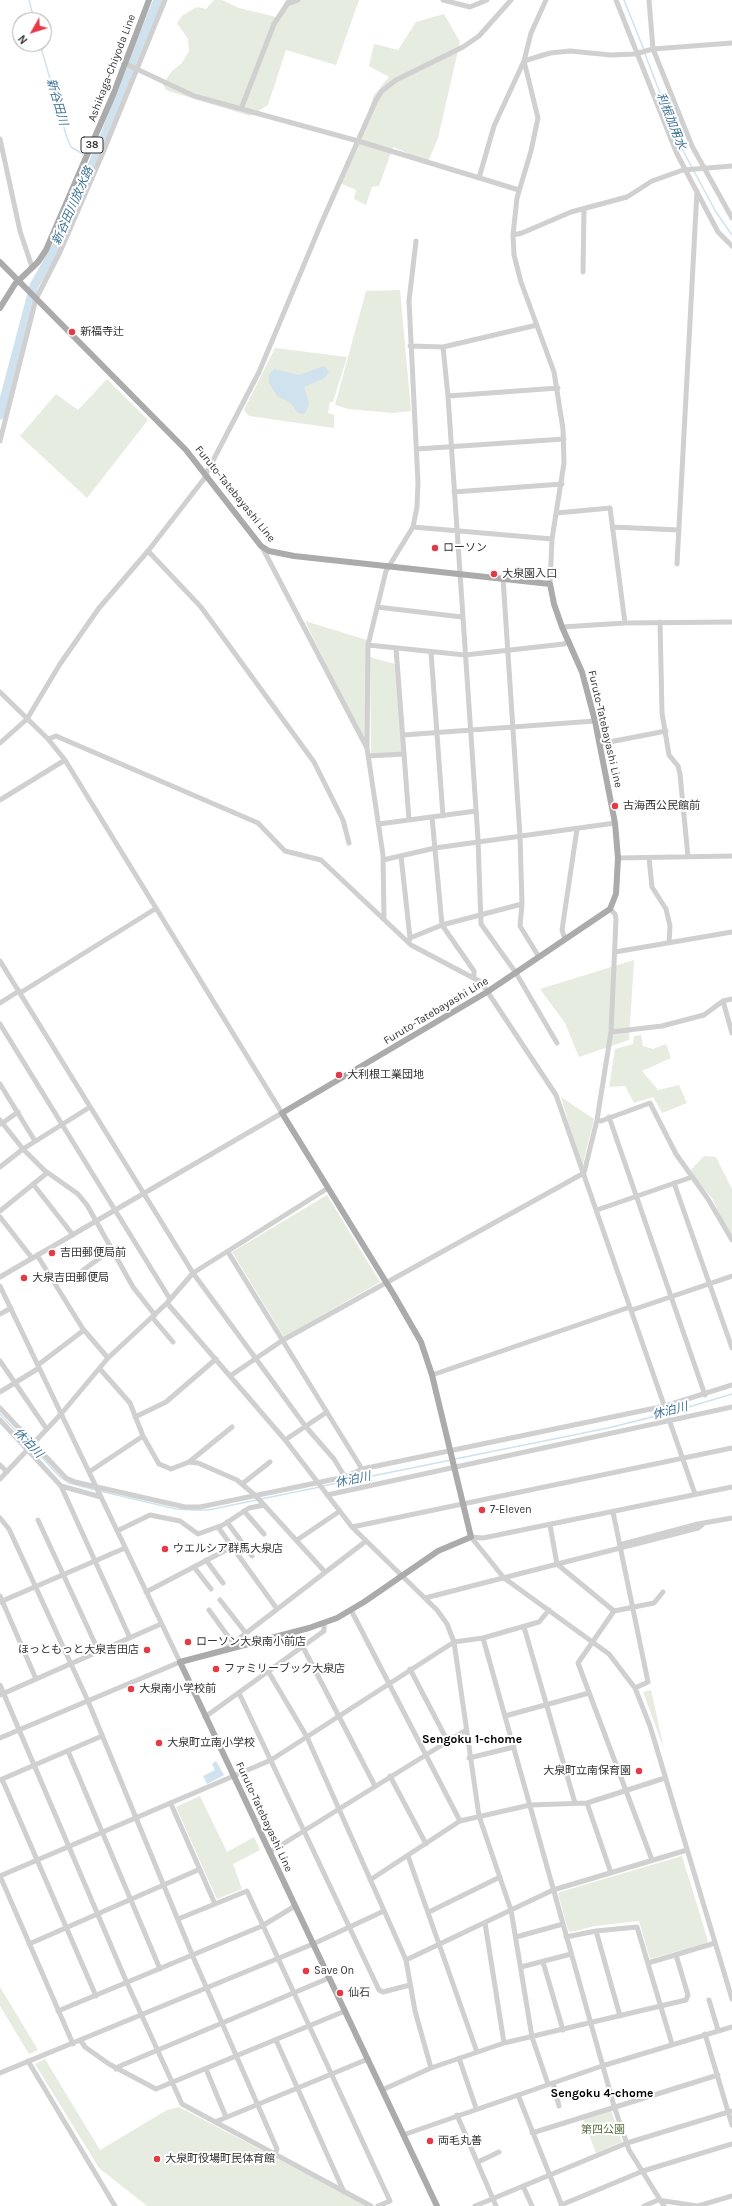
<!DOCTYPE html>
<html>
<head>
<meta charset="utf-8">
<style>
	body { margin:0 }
	#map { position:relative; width:732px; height:2206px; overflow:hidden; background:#fff; font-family:Karla,sans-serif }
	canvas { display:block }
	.north { position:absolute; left:12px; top:12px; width:40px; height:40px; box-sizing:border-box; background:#fff; border:1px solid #adadad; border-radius:50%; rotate:231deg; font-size:11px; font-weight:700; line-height:16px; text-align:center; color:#333 }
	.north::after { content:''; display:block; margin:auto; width:14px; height:18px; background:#e63946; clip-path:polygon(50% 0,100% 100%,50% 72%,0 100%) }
</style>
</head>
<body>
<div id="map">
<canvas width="732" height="2206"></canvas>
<div class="north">N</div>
</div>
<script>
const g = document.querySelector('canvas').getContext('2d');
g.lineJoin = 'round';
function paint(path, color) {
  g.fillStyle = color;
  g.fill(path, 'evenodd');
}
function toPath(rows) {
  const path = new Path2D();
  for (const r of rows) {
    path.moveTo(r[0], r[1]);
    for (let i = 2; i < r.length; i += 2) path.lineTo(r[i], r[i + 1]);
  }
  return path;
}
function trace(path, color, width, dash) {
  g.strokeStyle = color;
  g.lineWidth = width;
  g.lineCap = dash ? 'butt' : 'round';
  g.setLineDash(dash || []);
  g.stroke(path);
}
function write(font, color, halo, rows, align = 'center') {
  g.font = font + ' Karla,"Noto Sans JP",sans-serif';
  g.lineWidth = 4;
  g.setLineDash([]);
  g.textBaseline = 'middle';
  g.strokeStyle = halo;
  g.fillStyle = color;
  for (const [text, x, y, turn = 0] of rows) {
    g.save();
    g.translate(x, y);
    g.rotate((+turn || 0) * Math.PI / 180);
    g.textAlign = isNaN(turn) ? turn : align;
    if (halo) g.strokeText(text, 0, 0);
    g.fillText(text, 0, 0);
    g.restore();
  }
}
paint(toPath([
	[214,0,222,0,239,8,276,17,286,0,359,0,336,65,286,50,268,105,250,116,172,92,166,90,163,84,172,71,182,63,189,51,188,39,177,23,183,15,197,7,206,9],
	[444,14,460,42,438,138,428,162,393,147,379,186,372,187,366,205,354,199,356,190,340,183,356,149,374,95,389,77,369,66,374,44,398,50,416,22],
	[400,290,411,411,393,413,348,409,335,405,366,291],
	[275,348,347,357,333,402,330,402,328,413,334,415,334,428,249,416,244,410],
	[107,379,148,420,87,498,20,436,56,394,78,410],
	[305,621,367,640,365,743,313,638],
	[370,657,395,664,404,753,371,754],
	[634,960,629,1040,579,1057,565,1023,540,989],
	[641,1035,643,1046,653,1049,666,1044,671,1058,642,1071,658,1090,679,1085,687,1103,662,1113,653,1097,634,1103,625,1086,609,1087,615,1049,633,1044,634,1036],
	[561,1097,594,1119,582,1168],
	[704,1156,716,1157,732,1189,732,1241,712,1198,689,1172],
	[327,1195,380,1282,284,1337,232,1252],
	[651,1690,664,1749,643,1692],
	[200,1796,227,1852,254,1837,260,1850,233,1864,242,1889,217,1899,176,1807],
	[682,1856,708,1941,706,1943,650,1959,639,1921,595,1926,571,1932,568,1930,558,1894,560,1892],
	[0,1987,17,2015,38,2050,29,2054,0,2006],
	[45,2059,100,2150,167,2110,179,2107,368,2206,147,2206,99,2168,35,2064],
	[611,2110,622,2142,596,2153,583,2119]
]), '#e6ecdf');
paint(toPath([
	[324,366,329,371,325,378,304,387,309,403,306,412,303,414,297,412,291,403,277,396,269,383,269,375,274,369,299,375],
	[216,1761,224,1775,207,1784,203,1776,215,1770,212,1764]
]), '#cfe2ee');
trace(toPath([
	[29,0,34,20],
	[624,0,644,50],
	[40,44,67,138,71,147,83,154],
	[645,54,680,145,716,212,732,235],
	[0,1414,29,1445],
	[32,1447,60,1477,69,1483,96,1490],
	[455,1459,608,1428,672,1412,732,1394],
	[323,1486,451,1460],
	[100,1491,176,1509,193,1510,208,1510,257,1500],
	[261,1499,320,1487]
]), '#cfe2ee', 1.5);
trace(toPath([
	[0,415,34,286,57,245,102,143,129,70,158,0]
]), '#cfe2ee', 9);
trace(toPath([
	[443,0,470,7,487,0],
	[616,0,677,154,718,232,732,246],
	[649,0,653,49,692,146,732,218],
	[290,3,298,0],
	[524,61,538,118,531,151,517,198,513,235,514,255,521,282,554,372,563,429,564,463,552,539,550,584],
	[524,61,550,53,570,51,611,55,635,54,653,49,732,43],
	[124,63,194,96,358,141,519,190],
	[241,109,274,24,290,0],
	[0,139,20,231,32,267],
	[479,178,494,126,524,61,531,33,546,0],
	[513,235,522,233,571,212,627,197,652,181,683,170,732,166],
	[583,272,584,209],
	[410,346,443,347,537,325],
	[443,347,448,396,478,839,481,924,516,973,557,1043],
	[448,396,558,388],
	[0,441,36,299,60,252,102,155,165,0],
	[417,449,564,439],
	[206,474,259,372,321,224,376,100,382,91,396,80,463,47,479,36,511,0],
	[454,492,562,484],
	[557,513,610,508,625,623],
	[413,527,552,539],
	[613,527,679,530],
	[262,547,367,748],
	[148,551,201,607,314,762,343,820,349,843],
	[677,564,697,191],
	[503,578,520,836,522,904,520,926,539,957],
	[377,607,462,617],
	[660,622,662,713,669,755,678,766,680,774,688,857],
	[562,627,625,623,732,622],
	[368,645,465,655,564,644,569,641],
	[396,648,409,820],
	[431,652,443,816],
	[0,692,48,739,65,760,282,1113,0,1277],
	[403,735,595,721],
	[48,739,56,736,258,823,285,851,321,860,411,945,481,982,556,1095,695,1494],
	[0,743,27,719,60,664,99,608,148,551,207,475],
	[599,744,666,731],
	[369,756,404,754],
	[0,800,65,760],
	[432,817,442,925,474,971,474,977],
	[379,824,476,811],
	[401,856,410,938,409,941],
	[618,858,732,856],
	[649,858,652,887,666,909,670,926,669,943],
	[383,860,435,848,615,823],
	[384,918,383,855,367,748,368,645,386,571,413,527,417,507,418,483,409,301,416,241],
	[410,938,442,925,522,904],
	[565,939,562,930,577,829],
	[615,952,732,932],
	[0,961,193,1273,306,1427,334,1459,345,1477],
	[20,993,155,909],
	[723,1001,732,1033],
	[0,1003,19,991],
	[0,1024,170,1299],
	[611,1032,662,1026,704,1015,723,1001,732,999],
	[0,1084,35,1141],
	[609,1117,705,1395],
	[0,1120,23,1149,44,1170,78,1194,87,1205,133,1287,155,1315],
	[597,1120,601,1121,650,1103,676,1154,708,1199,732,1240],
	[1,1124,18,1112],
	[0,1167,23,1149,90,1107],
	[674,1183,732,1348],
	[33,1184,73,1235],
	[597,1210,692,1177],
	[0,1211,47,1173],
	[0,1217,32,1258],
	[228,1252,362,1469],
	[37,1255,83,1329,108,1358],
	[82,1271,112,1249],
	[0,1286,180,1662,0,1738],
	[167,1303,286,1441,352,1527,437,1610,447,1624,454,1642,483,1638,539,1622,549,1610],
	[632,1310,732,1276],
	[0,1314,11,1308],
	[152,1317,173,1342],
	[0,1361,46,1428],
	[38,1365,84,1330],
	[100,1369,130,1403,143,1436,159,1464,171,1469,189,1462,198,1463,237,1480,256,1496,325,1572],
	[432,1375,630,1307],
	[230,1376,283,1340,584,1173,597,1120,611,1032,616,919,615,914,610,909],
	[0,1392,39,1368],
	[0,1408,66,1478,75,1482,185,1507,200,1507,345,1477,362,1469,665,1406,732,1385],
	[135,1417,166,1402,216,1359],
	[0,1420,61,1486,101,1497],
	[285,1440,327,1412],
	[189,1462,232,1427],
	[0,1465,7,1472],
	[89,1472,143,1436],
	[0,1479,61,1414,108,1358,167,1303,193,1273,328,1188],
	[242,1484,270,1462],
	[61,1486,130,1638],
	[327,1495,732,1407],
	[244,1511,264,1534],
	[613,1512,648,1682,635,1688],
	[0,1518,9,1529,88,1701,194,1959,277,2149,275,2154],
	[38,1520,99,1652],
	[227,1522,252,1556],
	[550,1525,557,1564,614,1611],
	[218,1527,277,1609],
	[352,1527,732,1448],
	[117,1531,150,1515,180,1521,198,1534,223,1525,249,1508,264,1505],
	[471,1537,504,1578,609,1654,635,1688,650,1726,732,1999],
	[471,1537,483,1538,732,1487],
	[297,1540,340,1511],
	[620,1547,623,1544,698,1524,732,1518],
	[206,1560,223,1583],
	[194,1567,211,1589],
	[146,1592,232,1547],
	[0,1596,36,1679],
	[425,1598,698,1528,702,1525],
	[220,1600,245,1632],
	[0,1602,125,1548],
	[209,1610,233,1643],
	[351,1610,460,1821],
	[524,1627,575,1803],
	[483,1638,614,2106,629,2150,664,2206],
	[303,1647,375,1786],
	[224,1650,366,1541],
	[410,1669,447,1740],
	[268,1671,307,1737,406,1960,415,2011,431,2068],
	[0,1685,127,1983,182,2104,371,2206],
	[239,1693,379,1990,383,1992,410,1985],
	[0,1695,161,1624],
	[505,1716,589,1693],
	[205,1717,324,1631,324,1623],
	[68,1751,160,1969],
	[469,1758,514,1747],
	[390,1776,426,1844],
	[2,1779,96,1996],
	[0,1780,102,1736],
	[587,1803,611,1873],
	[171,1804,215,1904],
	[270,1852,466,1730],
	[408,1856,477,2052],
	[652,1860,578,1663,614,1611,654,1603,663,1592],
	[0,1876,271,1760,454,1642,479,1816,511,1910,532,2037,548,2084],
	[0,1876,73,2044],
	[370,1880,460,1821,530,1805,587,1803,665,1778],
	[429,1912,500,1877],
	[178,1919,247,1891,390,2201,378,2206],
	[485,1923,504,2043],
	[596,1931,620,2016],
	[516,1937,563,1924],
	[566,1937,596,1931,637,1927,672,2044],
	[29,1944,200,1869],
	[406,1960,553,1890,687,1850],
	[543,1962,563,2030],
	[648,1963,715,1943],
	[521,1967,571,1954],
	[709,2000,718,2030],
	[58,2011,262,1926,295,1906],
	[705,2034,732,2125],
	[276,2040,344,2192],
	[81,2041,85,2047,109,2064,156,2089,345,2011],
	[459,2058,476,2108],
	[28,2061,115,2206],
	[116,2069,120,2066,329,1978],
	[206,2069,226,2117],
	[0,2073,313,1944,384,1911],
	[553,2083,559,2106],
	[382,2090,431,2068,504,2043,686,2000,688,1995,676,1955],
	[518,2095,562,2206],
	[457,2115,496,2206],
	[215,2122,368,2059],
	[532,2133,718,2075],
	[403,2135,602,2066,732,2027],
	[478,2162,499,2152],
	[523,2186,532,2206],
	[561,2205,643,2171,732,2144],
	[475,2206,627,2143,732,2111],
	[644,2206,658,2200,697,2206],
	[698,2206,732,2196]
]), '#d0d0d0', 5);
trace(toPath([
	[0,262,186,450,261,546,269,551,294,556,550,584,554,604,562,627,582,672,595,721,615,823,618,858,616,894,610,909,487,992,282,1113,394,1295,421,1342,432,1375,471,1537,438,1551,364,1602,337,1618,309,1628,180,1662,437,2206],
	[0,308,15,284,38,262,46,250,113,95,149,0]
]), '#ababab', 6);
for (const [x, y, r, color] of [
	[72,332,4,"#e63946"],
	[435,548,4,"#e63946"],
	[494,574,4,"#e63946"],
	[615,806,4,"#e63946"],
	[339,1075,4,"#e63946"],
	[52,1253,4,"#e63946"],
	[24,1278,4,"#e63946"],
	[482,1510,4,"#e63946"],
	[165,1549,4,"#e63946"],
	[188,1642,4,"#e63946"],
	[147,1650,4,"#e63946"],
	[216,1669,4,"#e63946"],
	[131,1689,4,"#e63946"],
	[159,1743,4,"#e63946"],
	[639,1771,4,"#e63946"],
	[306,1971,4,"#e63946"],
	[340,1993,4,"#e63946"],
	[430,2141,4,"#e63946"],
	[157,2159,4,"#e63946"]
]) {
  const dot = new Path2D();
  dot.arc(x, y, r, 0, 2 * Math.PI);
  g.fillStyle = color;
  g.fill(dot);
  trace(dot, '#fff', 1.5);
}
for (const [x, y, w] of [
	[92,145,22]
]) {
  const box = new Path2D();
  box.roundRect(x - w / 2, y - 8, w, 16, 3);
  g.fillStyle = '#fff';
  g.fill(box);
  trace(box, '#333', 1);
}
write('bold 10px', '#333', null, [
	["38",92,145]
]);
write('11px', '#333', '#fff', [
	["Ashikaga-Chiyoda Line",112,68,-69],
	["Furuto-Tatebayashi Line",235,494,51],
	["Furuto-Tatebayashi Line",605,729,77],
	["Furuto-Tatebayashi Line",436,1011,-31],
	["Furuto-Tatebayashi Line",264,1817,65]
]);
write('11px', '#333', '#fff', [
	["新福寺辻",80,332],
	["ローソン",443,548],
	["大泉園入口",502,574],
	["古海西公民館前",623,806],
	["大利根工業団地",347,1075],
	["吉田郵便局前",60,1253],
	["大泉吉田郵便局",32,1278],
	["7-Eleven",490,1510],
	["ウエルシア群馬大泉店",173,1549],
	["ローソン大泉南小前店",196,1642],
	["ほっともっと大泉吉田店",139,1650,"right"],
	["ファミリーブック大泉店",224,1669],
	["大泉南小学校前",139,1689],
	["大泉町立南小学校",167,1743],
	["大泉町立南保育園",631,1771,"right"],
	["Save On",314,1971],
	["仙石",348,1993],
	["両毛丸善",438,2141],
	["大泉町役場町民体育館",165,2159]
], 'left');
write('11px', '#56703f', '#fff', [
	["第四公園",603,2130]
]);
write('italic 12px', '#3f7597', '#fff', [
	["新谷田川",57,102,74],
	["利根加用水",671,121,68],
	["新谷田川放水路",73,206,-66],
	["休泊川",670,1411,-15],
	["休泊川",28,1443,46],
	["休泊川",353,1480,-12]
]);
write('bold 12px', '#000', '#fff', [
	["Sengoku 1-chome",472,1740],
	["Sengoku 4-chome",602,2094]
]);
</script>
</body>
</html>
